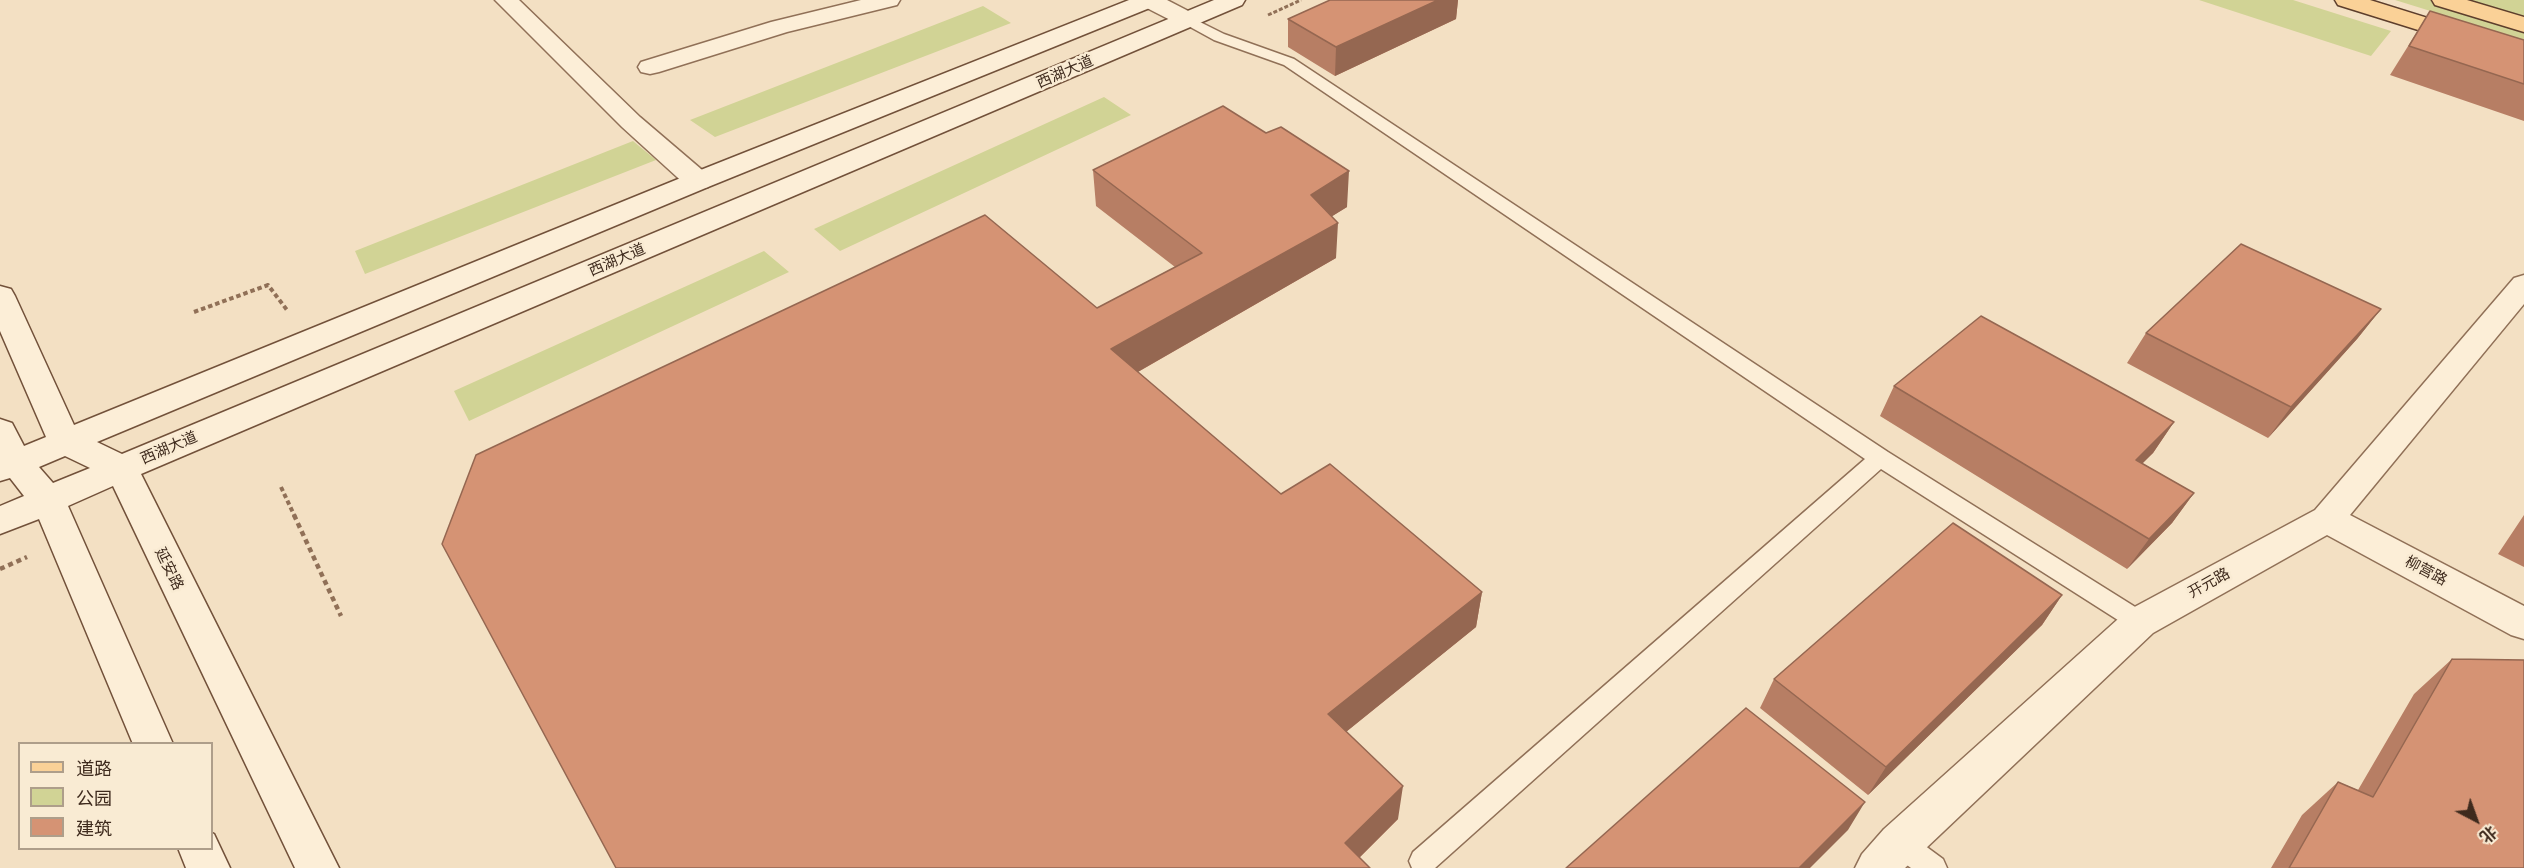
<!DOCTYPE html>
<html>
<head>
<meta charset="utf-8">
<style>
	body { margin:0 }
	#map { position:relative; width:2524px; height:868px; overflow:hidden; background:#f3e0c3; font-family:"Crimson Pro","Noto Sans SC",serif }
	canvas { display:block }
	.legend { position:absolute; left:18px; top:742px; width:195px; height:108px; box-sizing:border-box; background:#f9ebd3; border:2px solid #ae9e8a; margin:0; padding:8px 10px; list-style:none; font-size:18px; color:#3e2a1d }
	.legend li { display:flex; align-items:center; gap:12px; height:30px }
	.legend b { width:30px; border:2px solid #ae9e8a }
	.north { position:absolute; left:2446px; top:790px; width:60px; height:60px; -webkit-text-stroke:4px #f9ebd3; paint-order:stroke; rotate:139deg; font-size:16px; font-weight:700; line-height:24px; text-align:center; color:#3e2a1d }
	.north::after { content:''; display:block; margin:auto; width:21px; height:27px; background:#3e2a1d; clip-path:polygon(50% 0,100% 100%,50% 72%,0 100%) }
</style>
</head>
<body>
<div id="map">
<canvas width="2524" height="868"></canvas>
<ul class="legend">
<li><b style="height:8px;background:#fad197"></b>道路</li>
<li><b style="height:16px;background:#d1d395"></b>公园</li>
<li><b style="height:16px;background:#d59374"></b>建筑</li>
</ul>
<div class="north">北</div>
</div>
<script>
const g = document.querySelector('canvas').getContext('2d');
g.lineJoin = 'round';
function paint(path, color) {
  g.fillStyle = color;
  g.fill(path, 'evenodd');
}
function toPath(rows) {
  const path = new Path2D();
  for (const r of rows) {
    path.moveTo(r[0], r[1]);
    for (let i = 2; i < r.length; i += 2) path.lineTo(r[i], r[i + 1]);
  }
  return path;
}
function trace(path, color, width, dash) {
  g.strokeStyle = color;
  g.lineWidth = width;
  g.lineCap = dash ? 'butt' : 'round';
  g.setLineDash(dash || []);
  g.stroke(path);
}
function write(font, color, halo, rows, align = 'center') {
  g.font = font + ' "Crimson Pro","Noto Sans SC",serif';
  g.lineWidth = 5;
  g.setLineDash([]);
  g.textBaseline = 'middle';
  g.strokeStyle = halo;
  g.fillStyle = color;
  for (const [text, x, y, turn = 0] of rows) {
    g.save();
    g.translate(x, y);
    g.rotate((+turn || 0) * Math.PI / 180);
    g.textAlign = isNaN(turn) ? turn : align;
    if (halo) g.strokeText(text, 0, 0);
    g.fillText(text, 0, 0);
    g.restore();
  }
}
paint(toPath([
	[2199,0,2293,0,2391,31,2371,56],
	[2395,0,2524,0,2524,40],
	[983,6,1011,23,715,137,690,120],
	[1104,97,1131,115,840,251,814,229],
	[633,141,656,160,365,274,355,251],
	[764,251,789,272,469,421,454,391]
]), '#d1d395');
const service = toPath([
	[1188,16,1224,34,1294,59,1888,452,2148,615,2152,622,2148,629,2140,632,2132,629,1881,469,1435,868,1412,868,1409,861,1413,852,1865,459,1284,65,1214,40,1183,23,1181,20,1188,16],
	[1899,830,1909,834,1943,859,1947,868,1911,868,1889,852,1885,843,1889,834,1899,830]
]);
const minor = toPath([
	[495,0,519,0,640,117,708,175,712,181,708,187,698,189,688,187,622,127,495,0],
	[861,0,900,0,897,5,787,32,659,72,650,74,641,72,638,67,641,62,771,22,861,0]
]);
const tertiary = toPath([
	[1138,0,1167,0,1196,15,1200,20,1196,25,1188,27,1180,25,1141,5,1138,0],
	[2524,275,2524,304,2350,515,2524,606,2524,639,2511,635,2327,535,2153,633,1905,868,1855,868,1862,854,1884,829,2127,611,2315,510,2514,278,2524,275]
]);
const secondary = toPath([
	[1129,0,1160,0,1157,5,708,187,97,442,122,454,1214,0,1245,0,1242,5,141,474,339,868,295,868,113,486,68,506,173,744,133,744,39,519,0,534,0,506,24,496,10,478,0,481,0,419,12,423,24,446,46,437,0,331,0,286,11,289,15,296,74,425,688,175,1129,0],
	[65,456,90,468,53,483,39,467,65,456],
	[212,833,214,834,230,868,186,868,178,848,212,848,212,833]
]);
const primary = toPath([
	[2335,0,2370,0,2524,48,2524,63,2338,5,2335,0],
	[2432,0,2467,0,2524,17,2524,32,2435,5,2432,0]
]);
trace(service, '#907057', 3);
trace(minor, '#907057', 3);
trace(tertiary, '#907057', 3);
trace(secondary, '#72513a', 3);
trace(primary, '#5d3e2c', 3);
trace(toPath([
	[1268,15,1301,0]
]), '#907057', 3, [4, 2]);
trace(toPath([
	[194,312,268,285,287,310],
	[281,487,295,517]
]), '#907057', 4, [4.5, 3]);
trace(toPath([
	[294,515,341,616],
	[0,569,27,557]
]), '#907057', 4.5, [5, 4]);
paint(service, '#fceed7');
paint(minor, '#fceed7');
paint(tertiary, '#fceed7');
paint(secondary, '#fceed7');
paint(primary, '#fad197');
paint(toPath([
	[1330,0,1458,0,1456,19,1335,76,1288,47,1288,19],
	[2430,11,2524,40,2524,121,2390,75],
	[1266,133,1347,207,1332,216,1336,258,1138,372,1281,494,1482,592,1476,627,1346,732,1398,819,1360,857,616,868,1097,308,1175,267,1096,206,1093,170],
	[2381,309,2357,339,2268,438,2127,363,2146,333],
	[1894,386,2174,422,2153,453,2142,463,2194,493,2172,523,2127,569,1880,416],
	[2524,515,2524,567,2498,554],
	[2062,595,2042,625,1868,795,1760,708,1774,679],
	[2452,659,2524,868,2271,868,2302,815,2338,782,2358,790,2414,694]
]), '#b77e64');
paint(toPath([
	[1438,0,1458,0,1456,19,1335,76,1336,47],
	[1349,171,1347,207,1310,230,1311,195],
	[1338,223,1336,258,1115,385,1111,349],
	[2381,309,2357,339,2268,438,2291,407],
	[2174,422,2153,453,2116,490,2136,460],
	[2194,493,2172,523,2127,569,2149,539],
	[1482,592,1476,627,1326,748,1328,714],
	[2062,595,2042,625,1868,795,1886,767],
	[1403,786,1398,819,1349,868,1345,843],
	[1865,802,1848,830,1810,868,1799,868]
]), '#956751');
const building = toPath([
	[1330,0,1438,0,1336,47,1288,19,1330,0],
	[2430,11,2524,40,2524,84,2409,46,2430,11],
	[1223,106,1266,133,1281,127,1349,171,1311,195,1338,223,1111,349,1281,494,1330,464,1482,592,1328,714,1403,786,1345,843,1370,868,616,868,442,544,476,455,985,215,1097,308,1202,253,1093,170,1223,106],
	[2241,244,2381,309,2291,407,2146,333,2241,244],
	[1981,316,2174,422,2136,460,2194,493,2149,539,1894,386,1981,316],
	[1953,523,2062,595,1886,767,1774,679,1953,523],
	[2452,659,2524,660,2524,868,2289,868,2338,782,2373,797,2452,659],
	[1746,708,1865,802,1799,868,1566,868,1746,708]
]);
paint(building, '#d59374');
trace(building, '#956751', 1.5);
write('15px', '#3e2a1d', '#f9ebd3', [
	["西湖大道",1065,72,-23],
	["西湖大道",617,260,-23],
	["西湖大道",169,448,-23],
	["延安路",169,569,64],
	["柳营路",2426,571,28],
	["开元路",2209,583,-29]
]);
</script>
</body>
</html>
